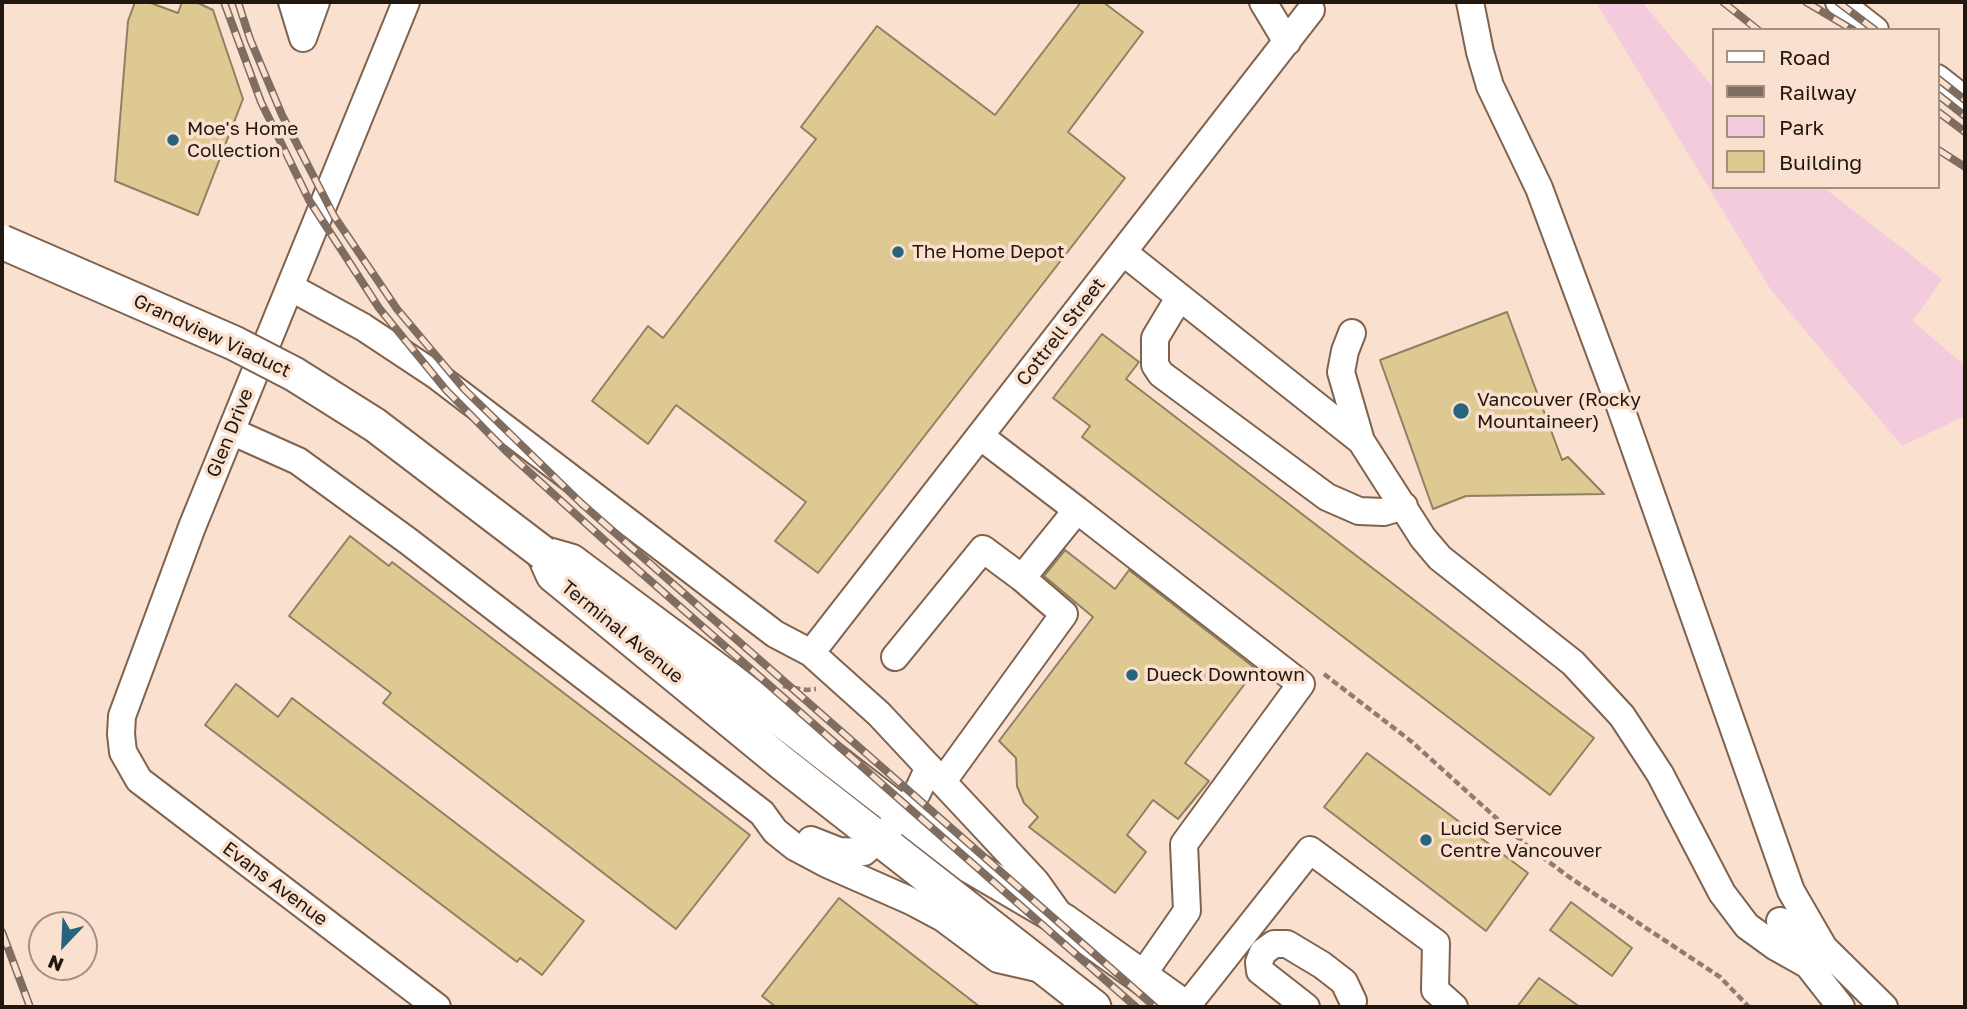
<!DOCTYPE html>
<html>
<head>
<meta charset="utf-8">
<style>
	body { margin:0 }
	#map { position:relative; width:1967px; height:1009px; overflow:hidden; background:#fae0ce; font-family:"Golos Text",sans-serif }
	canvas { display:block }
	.frame { position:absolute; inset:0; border:4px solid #22170e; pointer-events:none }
	.legend { position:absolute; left:1712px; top:28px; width:228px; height:161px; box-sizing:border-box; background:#fae0ce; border:2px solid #a49081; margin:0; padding:9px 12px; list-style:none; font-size:21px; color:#22170e }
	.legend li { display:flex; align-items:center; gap:14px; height:35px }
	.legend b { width:35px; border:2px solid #a49081 }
	.north { position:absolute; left:28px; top:911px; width:70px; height:70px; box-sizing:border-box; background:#fae0ce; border:2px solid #a49081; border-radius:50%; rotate:203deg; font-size:19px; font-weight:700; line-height:28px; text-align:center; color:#22170e }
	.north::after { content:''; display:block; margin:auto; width:24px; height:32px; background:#27657c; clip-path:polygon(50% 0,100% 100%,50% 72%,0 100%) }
</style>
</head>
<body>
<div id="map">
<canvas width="1967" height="1009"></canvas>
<div class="frame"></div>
<ul class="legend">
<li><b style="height:9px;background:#fff"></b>Road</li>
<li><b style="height:9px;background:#7e6d60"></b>Railway</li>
<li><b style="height:19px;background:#f4cbdd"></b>Park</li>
<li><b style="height:19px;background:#ddc991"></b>Building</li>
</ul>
<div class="north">N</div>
</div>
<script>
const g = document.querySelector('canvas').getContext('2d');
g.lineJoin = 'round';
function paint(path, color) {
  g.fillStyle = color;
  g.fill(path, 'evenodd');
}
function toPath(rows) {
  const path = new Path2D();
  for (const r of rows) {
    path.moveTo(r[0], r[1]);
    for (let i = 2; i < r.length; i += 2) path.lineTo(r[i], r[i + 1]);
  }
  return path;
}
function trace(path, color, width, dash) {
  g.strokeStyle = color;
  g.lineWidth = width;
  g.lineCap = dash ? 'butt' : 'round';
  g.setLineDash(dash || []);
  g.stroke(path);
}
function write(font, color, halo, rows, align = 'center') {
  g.font = font + ' "Golos Text",sans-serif';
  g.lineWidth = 7;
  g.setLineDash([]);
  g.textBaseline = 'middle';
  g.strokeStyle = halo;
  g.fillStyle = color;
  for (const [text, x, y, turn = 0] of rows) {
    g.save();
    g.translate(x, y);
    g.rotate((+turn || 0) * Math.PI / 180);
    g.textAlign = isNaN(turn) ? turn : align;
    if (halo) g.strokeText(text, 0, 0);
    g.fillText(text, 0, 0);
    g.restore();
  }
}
paint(toPath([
	[1596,2,1642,2,1713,87,1713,187,1823,187,1942,279,1913,321,1965,366,1965,416,1902,446,1771,290]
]), '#f4cbdd');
const building = toPath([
	[135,2,148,2,178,13,182,2,196,2,213,10,243,99,198,215,115,181,128,21,135,2],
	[1081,2,1103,2,1143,32,1068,132,1125,178,818,573,775,541,806,502,676,405,648,444,592,401,648,326,663,338,816,139,801,127,877,26,995,115,1081,2],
	[1507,312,1562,460,1568,457,1604,494,1466,496,1433,509,1380,360,1507,312],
	[1102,334,1139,362,1126,379,1594,738,1550,795,1082,437,1090,426,1053,398,1102,334],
	[350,536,389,566,392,562,750,835,676,929,383,703,391,693,289,616,350,536],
	[1065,550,1115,589,1129,570,1256,669,1185,763,1209,781,1178,819,1153,800,1127,835,1146,852,1115,893,1029,827,1038,817,1024,803,1017,786,1016,758,999,741,1093,617,1044,576,1065,550],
	[236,684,278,717,292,698,584,921,542,975,520,958,517,962,205,725,236,684],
	[1367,753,1528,873,1486,931,1324,807,1367,753],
	[839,898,882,931,980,1007,776,1007,762,996,839,898],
	[1571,902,1632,948,1612,976,1550,930,1571,902],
	[1539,978,1580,1007,1517,1007,1539,978]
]);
paint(building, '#ddc991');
trace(building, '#8c8161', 2);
const minor = toPath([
	[292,2,303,38,316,2],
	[406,2,192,527,122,716,121,734,123,752,139,780,437,1007],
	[1263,2,1287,42],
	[1470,2,1480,52,1490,86,1539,188,1620,406,1791,891,1824,948,1884,1007],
	[1839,2,1875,30],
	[1937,78,1965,100],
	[1123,252,1361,441,1423,538,1440,558,1573,663,1622,716,1660,774,1722,893,1747,926,1776,947,1808,965],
	[290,287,363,327,437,376,775,634,811,653,879,714,1036,882,1061,917],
	[1179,298,1155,338,1155,365,1161,374,1327,497,1359,511,1384,512,1404,506],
	[1352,333,1345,351,1341,372,1361,441],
	[231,431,298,461,408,541,762,813,775,831,795,847,827,864,911,901,943,918,998,959,1042,969],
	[1077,510,1301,684,1184,844,1187,911,1141,977],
	[811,653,1311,10],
	[895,657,983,549,1022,578],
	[943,781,1064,614,1022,578,1077,510,980,436],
	[811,840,839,851,864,852,880,838,903,814,917,793,929,767],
	[1780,921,1808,965,1841,1007],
	[1186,1007,1310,850,1436,943,1435,990,1454,1007],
	[1306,1007,1260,971,1259,962,1263,952,1274,944,1287,944,1322,965,1344,982,1353,1001]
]);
const major = toPath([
	[543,553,571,561,725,676,970,866,1064,921,1184,1007],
	[544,555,553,575,782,763,1094,1007]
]);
trace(minor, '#7f634e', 30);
trace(major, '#7f634e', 37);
trace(toPath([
	[1324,674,1412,742,1525,844,1569,877,1720,977,1749,1007],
	[783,686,807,690,816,689]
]), '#907d6f', 4.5, [7, 3.5]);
trace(minor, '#fff', 26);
trace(major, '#fff', 33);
const rail = toPath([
	[224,2,261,102,309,200,379,308,446,390,506,451,613,548,1136,1007],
	[238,2,250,39,282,115,334,216,397,309,464,389,581,503,1155,1007],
	[1723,2,1758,30],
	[1806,2,1853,30],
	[1838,2,1875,30],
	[1937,78,1965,100],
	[1937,94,1965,116],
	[1937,111,1965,132],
	[1937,149,1965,167],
	[2,932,30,1007]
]);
trace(rail, '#7e6d60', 8);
trace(rail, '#fae0ce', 5, [16]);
const majorBridge = toPath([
	[2,242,234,343,294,374,375,425,543,553]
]);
trace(majorBridge, '#7f634e', 37, []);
trace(majorBridge, '#fff', 33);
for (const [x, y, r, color] of [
	[173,140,7,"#27657c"],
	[898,252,7,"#27657c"],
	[1461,411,9,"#27657c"],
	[1132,675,7,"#27657c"],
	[1426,840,7,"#27657c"]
]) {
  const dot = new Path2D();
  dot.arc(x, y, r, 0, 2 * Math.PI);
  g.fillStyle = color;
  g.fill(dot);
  trace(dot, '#fae0ce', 2.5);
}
write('19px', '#22170e', '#fae0ce', [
	["Moe's Home",187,129],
	["Collection",187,151],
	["The Home Depot",912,252],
	["Vancouver (Rocky",1477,400],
	["Mountaineer)",1477,422],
	["Dueck Downtown",1146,675],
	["Lucid Service",1440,829],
	["Centre Vancouver",1440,851]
], 'left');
write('19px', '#22170e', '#fae0ce', [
	["Cottrell Street",1061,332,-52],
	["Grandview Viaduct",212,336,25],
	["Glen Drive",230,433,-68],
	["Terminal Avenue",622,632,39],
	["Evans Avenue",275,884,37]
]);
</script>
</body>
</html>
